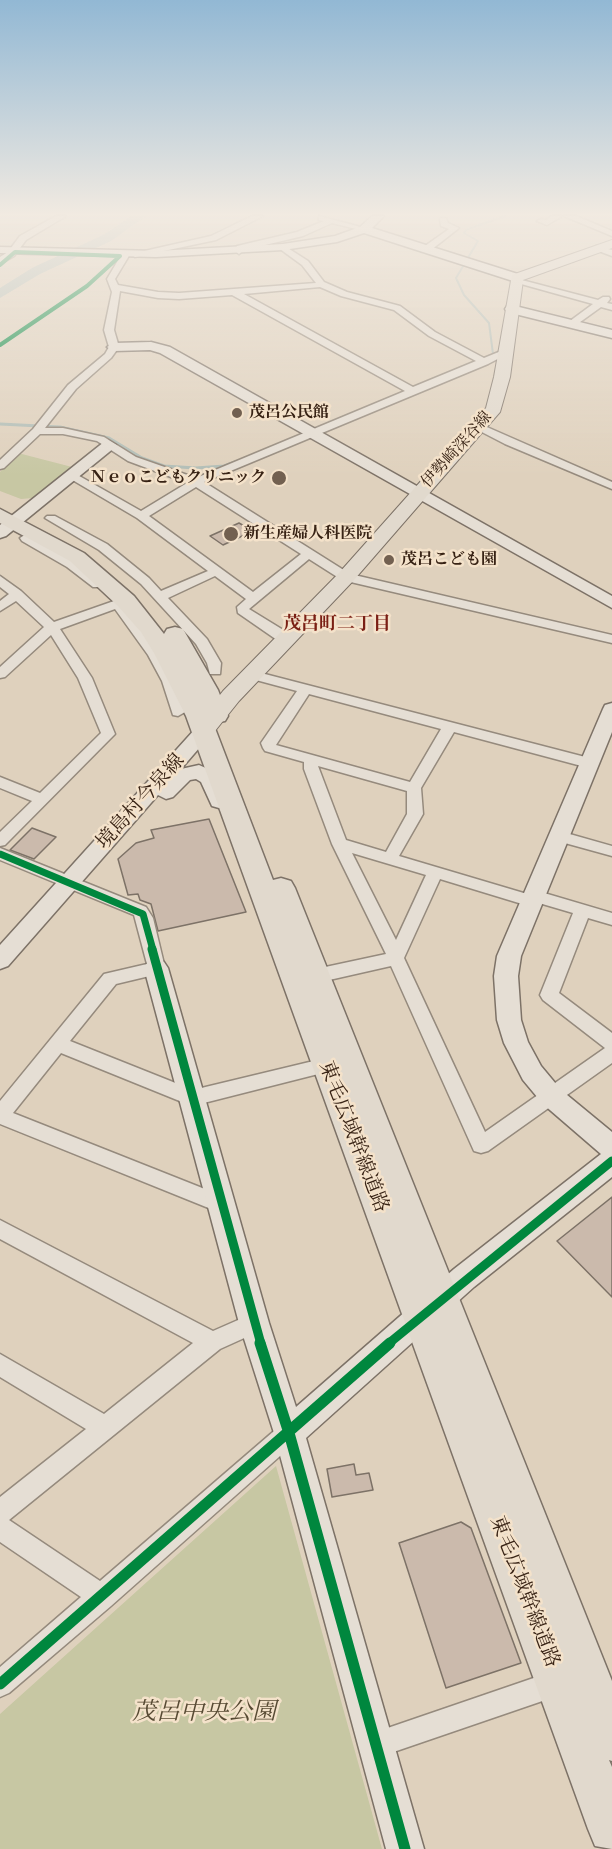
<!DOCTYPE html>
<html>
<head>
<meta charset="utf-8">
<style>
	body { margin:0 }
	canvas { display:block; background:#dfd1bd }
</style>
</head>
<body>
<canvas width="612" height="1849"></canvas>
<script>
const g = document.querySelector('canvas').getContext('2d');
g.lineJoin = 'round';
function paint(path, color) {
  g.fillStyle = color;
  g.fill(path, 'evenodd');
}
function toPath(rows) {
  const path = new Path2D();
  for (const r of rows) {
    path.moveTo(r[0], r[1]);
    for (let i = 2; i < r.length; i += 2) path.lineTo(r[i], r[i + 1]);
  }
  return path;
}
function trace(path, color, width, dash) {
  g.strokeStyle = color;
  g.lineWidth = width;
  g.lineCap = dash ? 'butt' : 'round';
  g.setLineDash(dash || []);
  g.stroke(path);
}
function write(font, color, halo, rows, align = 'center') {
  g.font = font + ' "IM FELL French Canon","Noto Serif JP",serif';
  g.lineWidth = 5;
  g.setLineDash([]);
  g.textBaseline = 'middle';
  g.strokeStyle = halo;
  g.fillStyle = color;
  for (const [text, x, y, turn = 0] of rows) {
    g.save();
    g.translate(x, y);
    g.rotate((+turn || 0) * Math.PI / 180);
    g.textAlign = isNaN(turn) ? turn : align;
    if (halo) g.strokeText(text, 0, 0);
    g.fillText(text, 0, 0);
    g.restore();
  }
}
paint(toPath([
	[18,453,72,467,33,498,21,499,0,491,0,472],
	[276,1466,382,1849,0,1849,0,1714]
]), '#c7c7a3');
trace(toPath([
	[493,354,489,323,464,295,456,278,478,241,464,233,466,230,505,216]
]), '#b2beb7', 2);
trace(toPath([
	[0,424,60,427,109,438,142,458,164,466,196,468,224,466,238,461]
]), '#b2beb7', 3);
paint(toPath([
	[132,216,146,216,111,241,40,274,0,298,0,288,32,268,103,235,132,216]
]), '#b2beb7');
const building = toPath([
	[239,523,253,531,223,545,210,536,239,523],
	[209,819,246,912,158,931,151,904,140,900,138,894,128,895,118,859,136,843,154,838,151,830,209,819],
	[32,828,56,837,34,859,10,850,32,828],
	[612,1197,612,1297,557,1241,612,1197],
	[354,1464,356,1475,369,1473,373,1490,332,1497,327,1469,354,1464],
	[461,1522,471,1528,521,1663,446,1688,399,1543,461,1522]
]);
paint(building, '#cbbaac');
trace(building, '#7d7267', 1.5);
const street = toPath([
	[56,216,66,216,26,240,14,256,0,264,0,257,8,252,20,236,56,216],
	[252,216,263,216,216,240,135,257,131,254,211,236,252,216],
	[319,216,368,229,364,231,332,223,303,236,244,250,239,254,235,251,237,246,297,232,324,221,319,220,319,216],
	[552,216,562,216,547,225,537,221,541,219,546,220,552,216],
	[564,216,576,216,612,231,612,236,564,216],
	[440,218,446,218,448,223,459,228,431,250,425,250,425,246,449,229,441,226,440,218],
	[283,245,308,261,324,282,347,292,400,306,435,332,484,358,506,349,511,352,488,364,204,482,350,574,612,635,612,643,342,580,309,559,249,609,293,636,295,639,293,642,277,640,238,613,237,607,246,599,215,576,168,598,207,639,221,663,220,674,210,674,207,663,196,644,141,584,99,550,45,518,47,516,55,516,107,544,149,578,161,591,208,571,137,518,64,475,66,473,74,473,141,511,187,483,128,461,97,441,63,434,40,434,4,468,0,469,0,460,33,429,68,385,105,354,109,347,104,330,112,292,107,279,123,252,130,254,115,279,118,285,158,292,179,293,316,283,302,265,280,249,280,245,283,245],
	[320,287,341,296,394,310,429,336,476,361,413,387,244,294,320,287],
	[120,291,158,298,179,299,232,295,405,391,196,478,136,457,104,437,63,428,45,428,76,389,111,358,119,347,114,330,120,291],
	[196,487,301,554,253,592,149,516,196,487],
	[596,246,612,250,612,256,596,250,596,246],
	[514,278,598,300,603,297,609,297,610,299,607,303,612,304,612,310,601,307,576,325,570,325,570,321,593,304,514,282,514,278],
	[480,424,612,482,612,489,505,444,476,429,475,427,480,424],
	[26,534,38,538,75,561,103,584,101,587,93,587,67,567,22,541,20,538,26,534],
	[0,576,21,591,54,622,114,601,122,601,147,631,162,655,176,681,185,712,178,716,173,715,162,681,148,655,115,609,60,629,92,678,115,734,5,845,0,846,0,832,32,801,0,788,0,777,40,793,101,733,78,678,51,635,5,677,0,678,0,667,44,627,16,601,0,611,0,601,9,594,0,587,0,576],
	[261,673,589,758,596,763,589,768,454,732,421,788,423,814,399,856,527,894,534,890,612,913,612,925,588,918,559,993,612,1033,612,1063,488,1151,481,1153,474,1151,391,966,316,983,310,981,307,976,310,971,316,969,386,954,332,844,304,769,304,762,265,751,263,748,261,743,297,691,256,680,254,677,261,673],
	[309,694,441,729,410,782,276,745,309,694],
	[318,766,407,791,407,814,386,852,346,840,318,766],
	[352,853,426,875,396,940,352,853],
	[440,879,532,907,539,903,573,913,540,995,543,1000,605,1048,485,1132,404,958,440,879],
	[559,831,612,846,612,856,554,840,551,836,554,832,559,831],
	[0,848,146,907,153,918,165,968,162,973,116,984,70,1041,193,1090,326,1058,332,1060,335,1065,332,1070,326,1072,192,1106,61,1053,13,1113,230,1199,233,1205,230,1211,223,1214,216,1211,0,1124,0,1101,104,974,147,964,134,915,0,860,0,848],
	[0,1220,213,1331,254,1313,262,1316,265,1323,262,1330,220,1349,9,1520,100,1581,281,1425,289,1422,297,1425,300,1433,297,1441,111,1606,9,1693,0,1697,0,1667,81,1597,0,1542,0,1497,86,1429,0,1377,0,1354,104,1414,193,1343,0,1239,0,1220],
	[557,1670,566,1674,570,1683,566,1692,557,1696,376,1758,367,1754,363,1745,367,1736,376,1732,557,1670]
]);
const secondary = toPath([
	[372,216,384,216,372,228,521,275,523,278,521,281,513,281,364,233,337,242,283,250,156,257,0,253,0,247,156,251,283,244,335,236,360,227,372,216],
	[511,305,612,330,612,338,507,312,505,309,507,306,511,305],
	[151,342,170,347,612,596,612,608,160,353,150,350,114,351,107,347,114,343,151,342],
	[109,441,116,445,114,448,6,536,0,538,0,525,104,442,109,441],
	[612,703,612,732,521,956,518,976,521,1020,528,1042,541,1066,561,1090,612,1132,612,1177,474,1287,306,1438,424,1849,386,1849,274,1433,239,1323,144,968,148,962,156,959,164,962,168,968,269,1323,296,1407,454,1269,601,1154,543,1104,523,1080,504,1043,497,1020,494,976,497,956,603,709,605,705,612,703],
	[203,726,210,728,213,732,181,769,199,765,217,773,229,801,226,806,219,808,212,806,201,782,196,779,190,780,173,797,166,799,158,795,8,966,0,969,0,945,196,728,203,726]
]);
const primary = toPath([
	[612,240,612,248,523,280,510,377,500,412,353,581,239,701,211,736,203,738,195,736,192,731,223,691,339,573,486,408,494,377,512,275,612,240]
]);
const highway = toPath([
	[0,509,84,553,134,596,164,634,167,629,175,627,183,629,218,690,228,716,225,721,213,723,273,880,281,878,291,881,295,888,612,1681,612,1761,609,1760,612,1767,612,1849,595,1846,588,1829,186,716,154,653,141,632,118,606,70,561,0,523,0,509]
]);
trace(street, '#958a7d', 3);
trace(secondary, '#7d7267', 3);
trace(primary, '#7d7267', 2);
trace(highway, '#7d7267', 3);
paint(street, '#e5ded4');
paint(secondary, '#e5ded4');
paint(primary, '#e1d9cd');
paint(highway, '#e1d9cd');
trace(toPath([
	[0,265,15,252,120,256],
	[0,345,87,286,120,256]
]), '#00873e', 4);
trace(toPath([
	[0,854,143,914,153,950]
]), '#00873e', 7);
trace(toPath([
	[152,949,261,1344],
	[388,1344,612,1161]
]), '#00873e', 9);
trace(toPath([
	[260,1343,289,1433,405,1849],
	[0,1684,390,1343]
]), '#00873e', 11);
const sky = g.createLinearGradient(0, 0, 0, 475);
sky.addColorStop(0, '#92b8d4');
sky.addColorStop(0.45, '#f1eae1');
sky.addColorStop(1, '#f1eae100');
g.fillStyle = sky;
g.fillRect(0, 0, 612, 475);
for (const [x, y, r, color] of [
	[237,413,6,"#726050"],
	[279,478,8,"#726050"],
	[231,534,8,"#726050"],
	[389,560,6,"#726050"]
]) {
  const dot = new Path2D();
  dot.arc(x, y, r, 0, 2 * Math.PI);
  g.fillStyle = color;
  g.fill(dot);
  trace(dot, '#f4e2ca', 2);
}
write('bold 16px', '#382315', '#f4e2ca', [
	["茂呂公民館",249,413],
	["Ｎｅｏこどもクリニック",266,478,"right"],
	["新生産婦人科医院",244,534],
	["茂呂こども園",401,560]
], 'left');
write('16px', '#382315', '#f4e2ca', [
	["伊勢崎深谷線",457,450,-48]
]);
write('bold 18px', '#7a1f14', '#f4e2ca', [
	["茂呂町二丁目",337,625]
]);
write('20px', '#382315', '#f4e2ca', [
	["境島村今泉線",141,802,-48],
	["東毛広域幹線道路",353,1137,69],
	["東毛広域幹線道路",524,1592,69]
]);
write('italic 24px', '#574a33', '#f4e2ca', [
	["茂呂中央公園",204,1713]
]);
</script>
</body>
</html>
